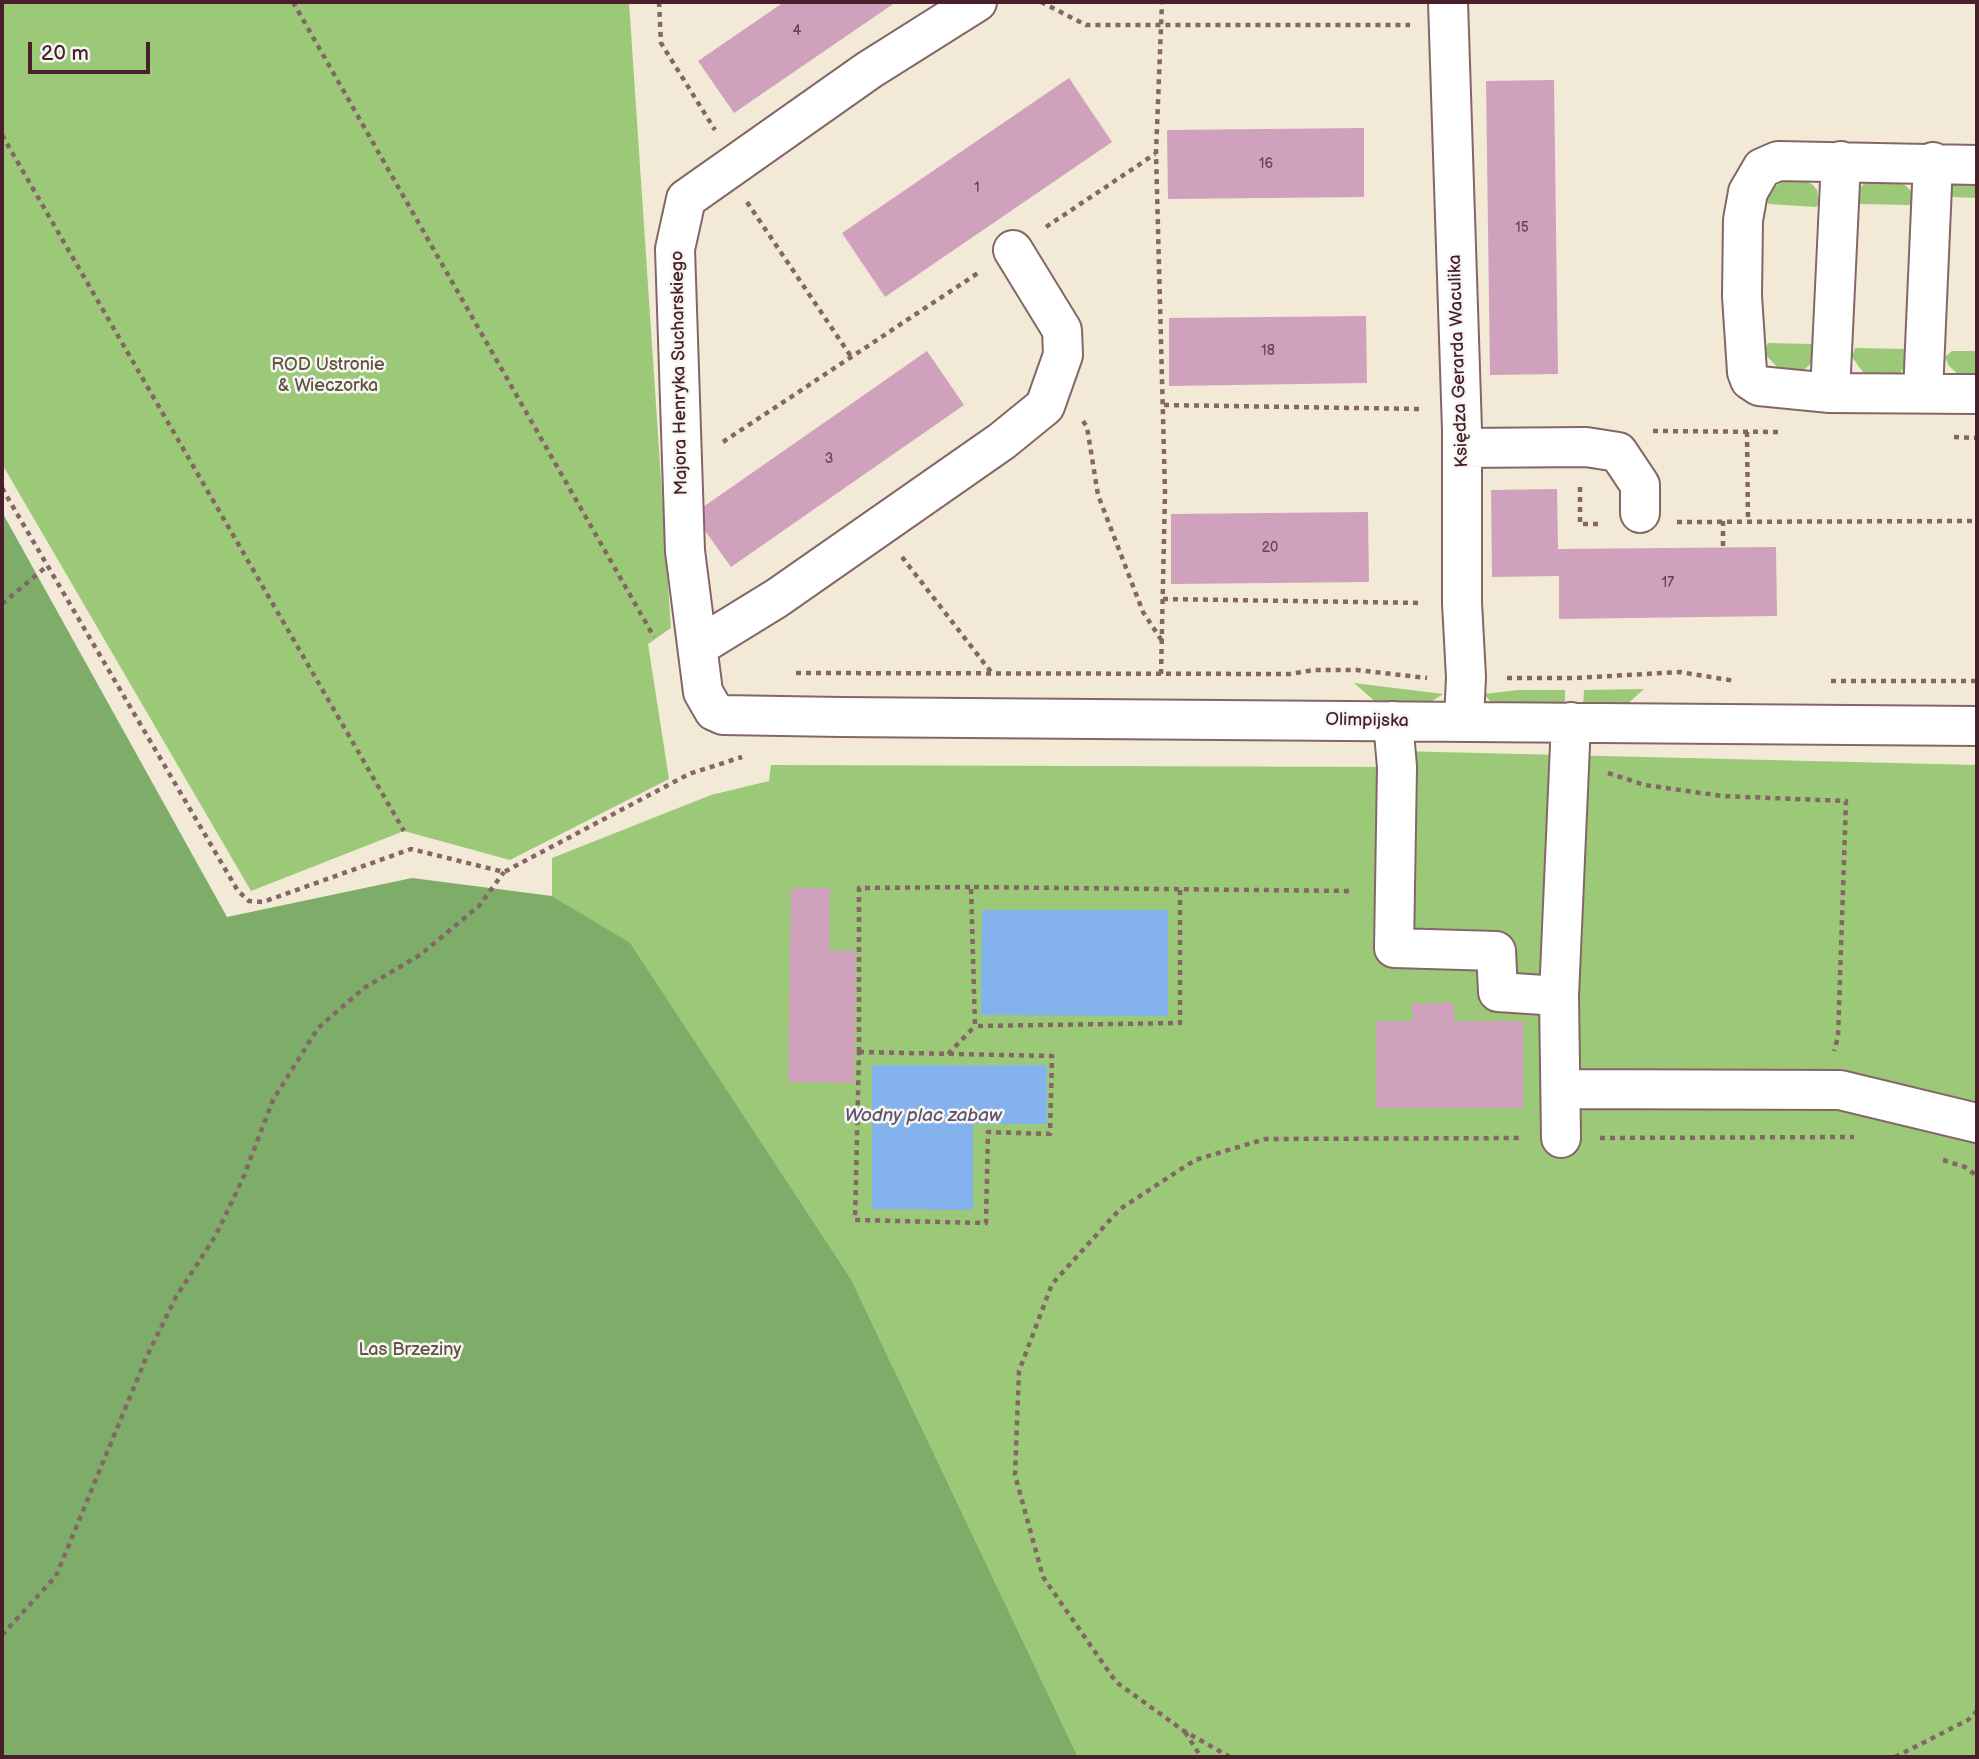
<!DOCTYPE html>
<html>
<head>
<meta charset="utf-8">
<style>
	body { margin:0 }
	#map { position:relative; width:1979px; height:1759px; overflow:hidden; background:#f2ead7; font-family:"Balsamiq Sans",sans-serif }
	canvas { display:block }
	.frame { position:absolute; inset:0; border:4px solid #4a1f2b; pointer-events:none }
	.scale { position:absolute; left:28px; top:42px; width:122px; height:32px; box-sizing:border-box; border:4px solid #4a1f2b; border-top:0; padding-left:9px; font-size:21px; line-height:24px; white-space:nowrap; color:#4a1f2b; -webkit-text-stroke:5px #f6f6f2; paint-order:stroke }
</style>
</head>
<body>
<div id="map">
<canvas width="1979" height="1759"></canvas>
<div class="frame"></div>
<div class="scale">20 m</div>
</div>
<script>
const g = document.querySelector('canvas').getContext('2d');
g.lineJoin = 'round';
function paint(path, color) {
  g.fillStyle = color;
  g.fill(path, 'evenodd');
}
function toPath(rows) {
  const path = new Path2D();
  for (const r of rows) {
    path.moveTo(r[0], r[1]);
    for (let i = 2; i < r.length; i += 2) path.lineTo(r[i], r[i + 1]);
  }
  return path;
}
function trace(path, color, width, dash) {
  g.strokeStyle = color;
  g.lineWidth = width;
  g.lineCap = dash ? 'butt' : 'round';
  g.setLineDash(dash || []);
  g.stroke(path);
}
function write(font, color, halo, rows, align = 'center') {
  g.font = font + ' "Balsamiq Sans",sans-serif';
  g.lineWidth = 5;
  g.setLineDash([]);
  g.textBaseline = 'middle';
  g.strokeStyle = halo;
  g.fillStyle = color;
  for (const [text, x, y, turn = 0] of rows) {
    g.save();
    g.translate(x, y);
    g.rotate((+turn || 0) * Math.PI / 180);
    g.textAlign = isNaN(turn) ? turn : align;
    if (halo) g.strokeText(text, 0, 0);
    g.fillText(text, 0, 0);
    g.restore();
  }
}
paint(toPath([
	[2,2,629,2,671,628,648,644,669,779,510,860,404,831,251,891,2,464],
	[1785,179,1803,179,1813,185,1817,190,1819,204,1816,207,1769,204,1765,199,1770,191],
	[1867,180,1902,182,1911,191,1913,203,1909,205,1860,204,1856,200,1857,192],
	[1967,180,1977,188,1977,198,1953,197,1950,194,1953,183],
	[1768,343,1812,344,1816,347,1815,359,1803,371,1781,371,1763,352],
	[1977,344,1977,381,1960,376,1949,366,1945,357,1952,351,1977,351],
	[1855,348,1907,349,1909,362,1898,375,1865,375,1852,357],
	[1354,683,1443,694,1429,703,1378,704],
	[1644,689,1624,707,1583,707,1584,690],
	[1518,690,1565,690,1565,707,1493,704,1484,694],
	[1396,751,1977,765,1977,1757,1078,1757,851,1279,630,944,552,896,552,858,711,795,769,781,771,765,1396,767]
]), '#9cc977');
paint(toPath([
	[2,512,227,917,412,878,552,896,630,943,851,1279,1078,1757,2,1757]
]), '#7dad68');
paint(toPath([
	[982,910,1168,910,1168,1016,981,1015],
	[872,1065,1047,1065,1047,1124,973,1124,973,1210,872,1209]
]), '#83b2ed');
paint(toPath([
	[784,2,896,2,734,113,698,61],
	[1069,78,1112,142,885,297,842,233],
	[1554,80,1558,374,1490,375,1486,81],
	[1364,128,1364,197,1168,199,1167,130],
	[1366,316,1367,383,1169,386,1169,318],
	[927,351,964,405,731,567,693,514],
	[1557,489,1558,549,1776,547,1777,616,1559,619,1559,576,1492,577,1491,490],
	[1368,512,1369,582,1171,584,1171,514],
	[791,888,830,888,829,950,856,951,854,1083,788,1082],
	[1412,1003,1454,1003,1454,1021,1523,1021,1523,1108,1376,1108,1376,1021,1412,1021]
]), '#d0a1bc');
const minor = toPath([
	[977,2,869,70,686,199,675,249,685,551,703,692,714,711,723,715,841,717,1977,726],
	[1448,2,1462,430,1462,603,1466,677,1464,721],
	[1977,165,1778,161,1762,168,1748,192,1743,220,1742,296,1747,372,1750,380,1759,386,1830,393,1977,394],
	[1830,393,1841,161],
	[1923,393,1933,162],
	[1462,448,1586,447,1618,452,1640,485,1640,513],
	[699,646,777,598,1002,441,1045,406,1063,355,1062,330,1013,250],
	[1393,721,1397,767,1394,948,1496,951,1498,992,1559,996],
	[1561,1089,1840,1090,1977,1123],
	[1561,1138,1559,996,1571,722]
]);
trace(minor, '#856667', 42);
trace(toPath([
	[293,2,654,637],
	[659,2,661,43,715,130],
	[1041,2,1086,25,1410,25],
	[2,135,404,831],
	[747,202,852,358],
	[1046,227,1155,154],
	[1164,405,1421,409],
	[1083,421,1087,427,1098,495,1143,612,1162,641],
	[1653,431,1780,432],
	[1747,432,1748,522],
	[1954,437,1977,438],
	[723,442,981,271],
	[1580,487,1580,524,1602,524],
	[2,488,238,891,249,901,263,902,411,849,504,872,689,774,742,757],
	[1723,521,1723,548],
	[1677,522,1977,521],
	[902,557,991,672],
	[1163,599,1423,603],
	[2,604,47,566],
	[796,673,1290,674,1314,670,1357,670,1427,678],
	[1161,674,1165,492,1156,153,1162,2],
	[1507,678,1575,678,1680,672,1735,681],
	[1831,681,1977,681],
	[1608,773,1645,785,1722,796,1846,801,1838,1037,1834,1051],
	[1180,890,1180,1023,975,1026,971,887,1354,891],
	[859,1052,1052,1056,1050,1134,988,1132,986,1223,855,1220,859,1052],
	[859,1052,859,888,971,887],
	[948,1054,975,1026],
	[1600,1138,1854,1137],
	[1943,1160,1965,1167,1977,1176],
	[2,1635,56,1576,146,1358,176,1297,216,1235,243,1178,273,1100,318,1028,364,988,420,955,479,906,504,872],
	[1185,1732,1201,1757],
	[1230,1757,1184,1731,1116,1682,1043,1577,1015,1475,1019,1371,1052,1284,1120,1209,1195,1160,1265,1139,1522,1138],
	[1895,1757,1968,1720,1977,1711]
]), '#856667', 4.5, [5, 5]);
trace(minor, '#fff', 38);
write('14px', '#6c404f', null, [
	["4",797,31],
	["16",1266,164],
	["1",977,188],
	["15",1522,228],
	["18",1268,351],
	["3",829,459],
	["20",1270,548],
	["17",1668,583]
]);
write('18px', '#4a1f2b', '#f6f6f2', [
	["Księdza Gerarda Waculika",1459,361,-92],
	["Majora Henryka Sucharskiego",680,373,-91],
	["Olimpijska",1367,721,1]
]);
write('18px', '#635242', '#f6f6f2', [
	["ROD Ustronie",328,365],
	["& Wieczorka",328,386],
	["Las Brzeziny",410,1350]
]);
write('italic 19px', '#5e526f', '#f6f6f2', [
	["Wodny plac zabaw",923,1116]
]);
</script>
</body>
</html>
